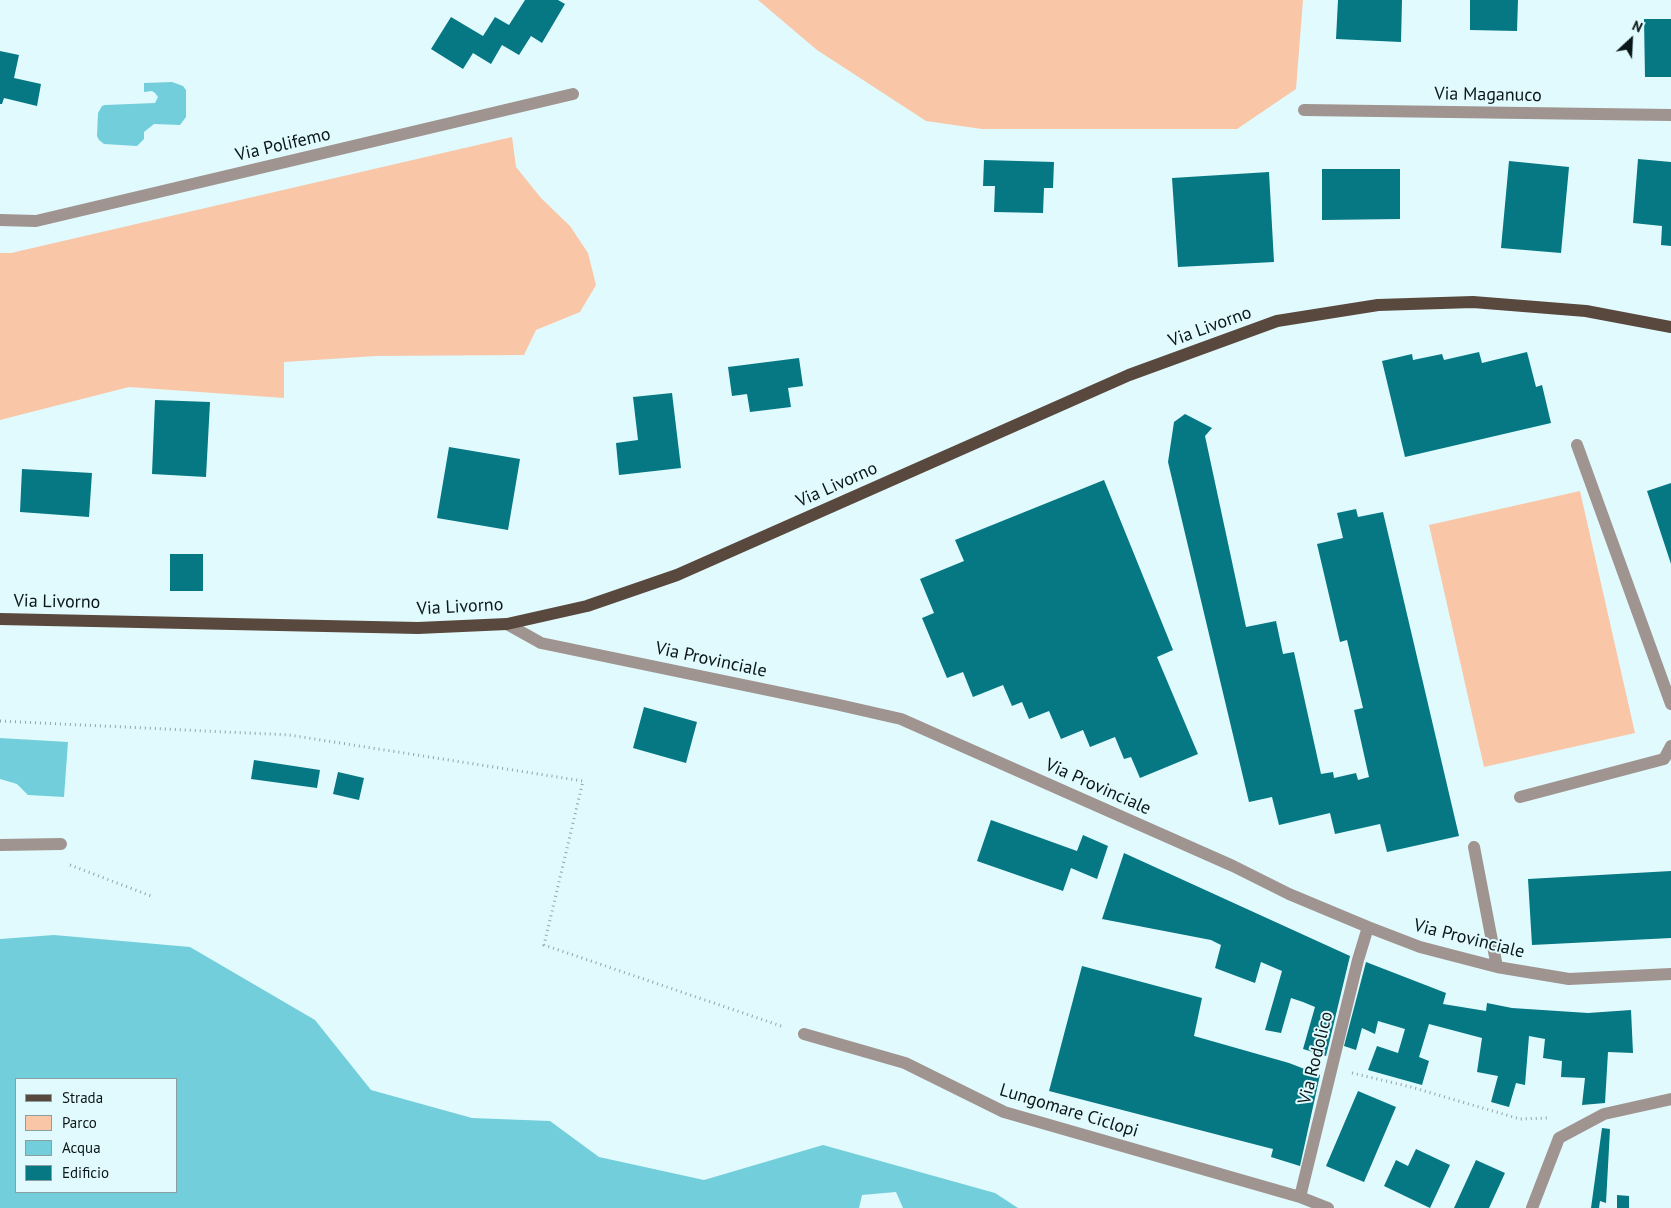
<!DOCTYPE html>
<html>
<head>
<meta charset="utf-8">
<style>
	body { margin:0 }
	#map { position:relative; width:1671px; height:1208px; overflow:hidden; background:#e1fafd; font-family:"PT Sans",sans-serif }
	canvas { display:block }
	.legend { position:absolute; left:15px; top:1078px; width:162px; height:115px; box-sizing:border-box; background:#e1fafd; border:1px solid #8b9fa1; margin:0; padding:6px 9px; list-style:none; font-size:15px; color:#0a1617 }
	.legend li { display:flex; align-items:center; gap:10px; height:25px }
	.legend b { width:25px; border:1px solid #8b9fa1 }
	.north { position:absolute; left:1606px; top:15px; width:50px; height:50px; -webkit-text-stroke:4px #e1fafd; paint-order:stroke; rotate:25deg; font-size:14px; font-weight:700; line-height:20px; text-align:center; color:#0a1617 }
	.north::after { content:''; display:block; margin:auto; width:18px; height:22px; background:#0a1617; clip-path:polygon(50% 0,100% 100%,50% 72%,0 100%) }
</style>
</head>
<body>
<div id="map">
<canvas width="1671" height="1208"></canvas>
<ul class="legend">
<li><b style="height:6px;background:#59483e"></b>Strada</li>
<li><b style="height:14px;background:#f9c6a8"></b>Parco</li>
<li><b style="height:14px;background:#73cedc"></b>Acqua</li>
<li><b style="height:14px;background:#057884"></b>Edificio</li>
</ul>
<div class="north">N</div>
</div>
<script>
const g = document.querySelector('canvas').getContext('2d');
g.lineJoin = 'round';
function paint(path, color) {
  g.fillStyle = color;
  g.fill(path, 'evenodd');
}
function toPath(rows) {
  const path = new Path2D();
  for (const r of rows) {
    path.moveTo(r[0], r[1]);
    for (let i = 2; i < r.length; i += 2) path.lineTo(r[i], r[i + 1]);
  }
  return path;
}
function trace(path, color, width, dash) {
  g.strokeStyle = color;
  g.lineWidth = width;
  g.lineCap = dash ? 'butt' : 'round';
  g.setLineDash(dash || []);
  g.stroke(path);
}
function write(font, color, halo, rows, align = 'center') {
  g.font = font + ' "PT Sans",sans-serif';
  g.lineWidth = 4;
  g.setLineDash([]);
  g.textBaseline = 'middle';
  g.strokeStyle = halo;
  g.fillStyle = color;
  for (const [text, x, y, turn = 0] of rows) {
    g.save();
    g.translate(x, y);
    g.rotate((+turn || 0) * Math.PI / 180);
    g.textAlign = isNaN(turn) ? turn : align;
    if (halo) g.strokeText(text, 0, 0);
    g.fillText(text, 0, 0);
    g.restore();
  }
}
paint(toPath([
	[758,0,1303,0,1296,89,1237,129,982,129,926,121,817,50],
	[512,137,516,167,541,198,570,226,588,253,596,285,580,312,536,330,524,355,376,356,284,362,284,398,129,387,0,420,0,253,11,253],
	[1580,491,1635,733,1484,767,1429,525]
]), '#f9c6a8');
paint(toPath([
	[172,82,183,86,186,90,186,117,180,125,154,124,144,132,144,139,137,146,104,144,99,140,97,136,98,113,102,106,105,105,155,103,158,97,155,93,152,91,144,92,144,83],
	[0,738,68,742,64,797,28,795,17,784,0,779],
	[54,935,190,947,315,1020,371,1090,472,1118,550,1121,599,1157,704,1180,823,1145,995,1193,1018,1208,903,1208,896,1192,862,1195,859,1208,0,1208,0,939],
	[16,1079,176,1079,176,1192,16,1192]
]), '#73cedc');
paint(toPath([
	[525,0,558,0,565,4,542,43,531,36,519,55,502,45,491,64,473,53,463,69,431,49,451,17,483,36,495,17,509,25],
	[1338,0,1402,0,1401,42,1336,39],
	[1470,0,1518,0,1517,31,1470,30],
	[1644,19,1671,19,1671,77,1645,77],
	[0,51,19,55,14,78,41,84,37,106,4,98,2,104,0,104],
	[1638,159,1671,162,1671,246,1661,245,1662,226,1633,223],
	[984,160,1054,162,1053,188,1044,188,1043,213,994,212,995,186,983,186],
	[1509,161,1569,167,1561,253,1501,248],
	[1322,169,1400,169,1400,219,1322,220],
	[1269,172,1274,262,1178,267,1172,178],
	[1479,352,1482,363,1527,352,1536,387,1542,385,1551,423,1405,457,1382,361,1412,354,1413,360,1442,354,1444,360],
	[799,358,803,386,788,388,791,407,750,412,747,394,732,396,728,367],
	[672,393,681,468,619,475,616,443,638,440,633,397],
	[155,400,210,402,206,477,152,474],
	[1185,414,1212,428,1205,436,1246,627,1276,621,1283,654,1294,652,1321,774,1333,772,1334,778,1356,773,1358,780,1369,777,1354,710,1363,708,1347,640,1340,642,1317,544,1343,538,1337,513,1356,509,1358,517,1383,512,1459,836,1387,852,1380,824,1335,834,1330,813,1279,825,1272,797,1249,802,1168,462,1174,422],
	[449,447,520,459,508,530,437,518],
	[22,469,92,473,89,517,20,512],
	[1104,480,1173,650,1157,657,1198,754,1140,778,1131,757,1124,759,1115,737,1090,747,1083,730,1061,739,1049,711,1029,719,1022,702,1012,706,1003,685,973,697,963,672,947,678,922,618,934,613,920,579,964,561,955,540],
	[1671,483,1671,564,1647,491],
	[170,554,203,554,203,591,170,591],
	[644,707,697,722,686,763,633,748],
	[254,760,320,770,317,788,251,779],
	[338,772,364,778,359,800,333,794],
	[991,820,1077,851,1083,835,1108,846,1097,879,1071,868,1063,891,977,861],
	[1124,853,1350,956,1326,1056,1303,1049,1315,1007,1303,1002,1291,998,1281,1033,1265,1030,1282,971,1261,962,1255,983,1215,968,1221,945,1211,940,1102,919],
	[1671,871,1671,938,1532,945,1528,879],
	[1366,962,1446,993,1443,1004,1486,1011,1487,1003,1512,1008,1588,1013,1631,1010,1633,1053,1608,1052,1605,1103,1582,1105,1585,1078,1561,1077,1562,1061,1543,1058,1545,1039,1529,1036,1525,1085,1516,1083,1509,1107,1491,1102,1498,1076,1477,1072,1482,1038,1429,1024,1419,1057,1429,1061,1422,1085,1368,1070,1377,1046,1398,1053,1405,1029,1378,1021,1375,1034,1362,1028,1356,1050,1344,1046],
	[1082,966,1202,998,1194,1036,1289,1063,1320,1075,1300,1166,1271,1157,1273,1149,1265,1147,1049,1091],
	[1358,1091,1396,1107,1364,1182,1326,1166],
	[1602,1128,1610,1129,1606,1203,1600,1201,1599,1208,1591,1208],
	[1416,1149,1450,1165,1430,1208,1384,1186,1396,1160,1408,1166],
	[1476,1160,1505,1173,1489,1208,1454,1208],
	[1617,1195,1629,1196,1629,1208,1617,1208]
]), '#057884');
trace(toPath([
	[0,721,289,735,583,781,544,945,784,1027],
	[70,865,151,896],
	[1352,1073,1411,1087,1520,1119,1547,1118]
]), '#91a6a8', 3, [1, 4]);
trace(toPath([
	[1304,110,1671,115],
	[0,220,36,221,573,94],
	[1577,445,1671,704],
	[507,624,541,643,835,704,901,719,1233,866,1289,894,1368,927,1420,947,1497,967,1569,979,1671,974],
	[1520,797,1664,759,1671,746],
	[0,845,61,844],
	[1474,847,1497,967],
	[804,1034,905,1063,1004,1112,1300,1197,1328,1208],
	[1300,1197,1358,960,1368,927],
	[1532,1208,1559,1138,1604,1114,1671,1099]
]), '#9f948f', 12);
trace(toPath([
	[0,619,418,628,507,624,587,606,677,575,1129,375,1277,321,1378,305,1473,302,1586,311,1671,327]
]), '#59483e', 12);
write('18px', '#0a1617', '#e1fafd', [
	["Via Maganuco",1488,95,1],
	["Via Polifemo",283,145,-13],
	["Via Livorno",1210,327,-20],
	["Via Livorno",837,485,-24],
	["Via Livorno",57,602,1],
	["Via Livorno",460,607,-3],
	["Via Provinciale",711,660,12],
	["Via Provinciale",1098,787,24],
	["Via Provinciale",1469,939,14],
	["Via Rodolico",1316,1058,-76],
	["Lungomare Ciclopi",1069,1111,17]
]);
</script>
</body>
</html>
